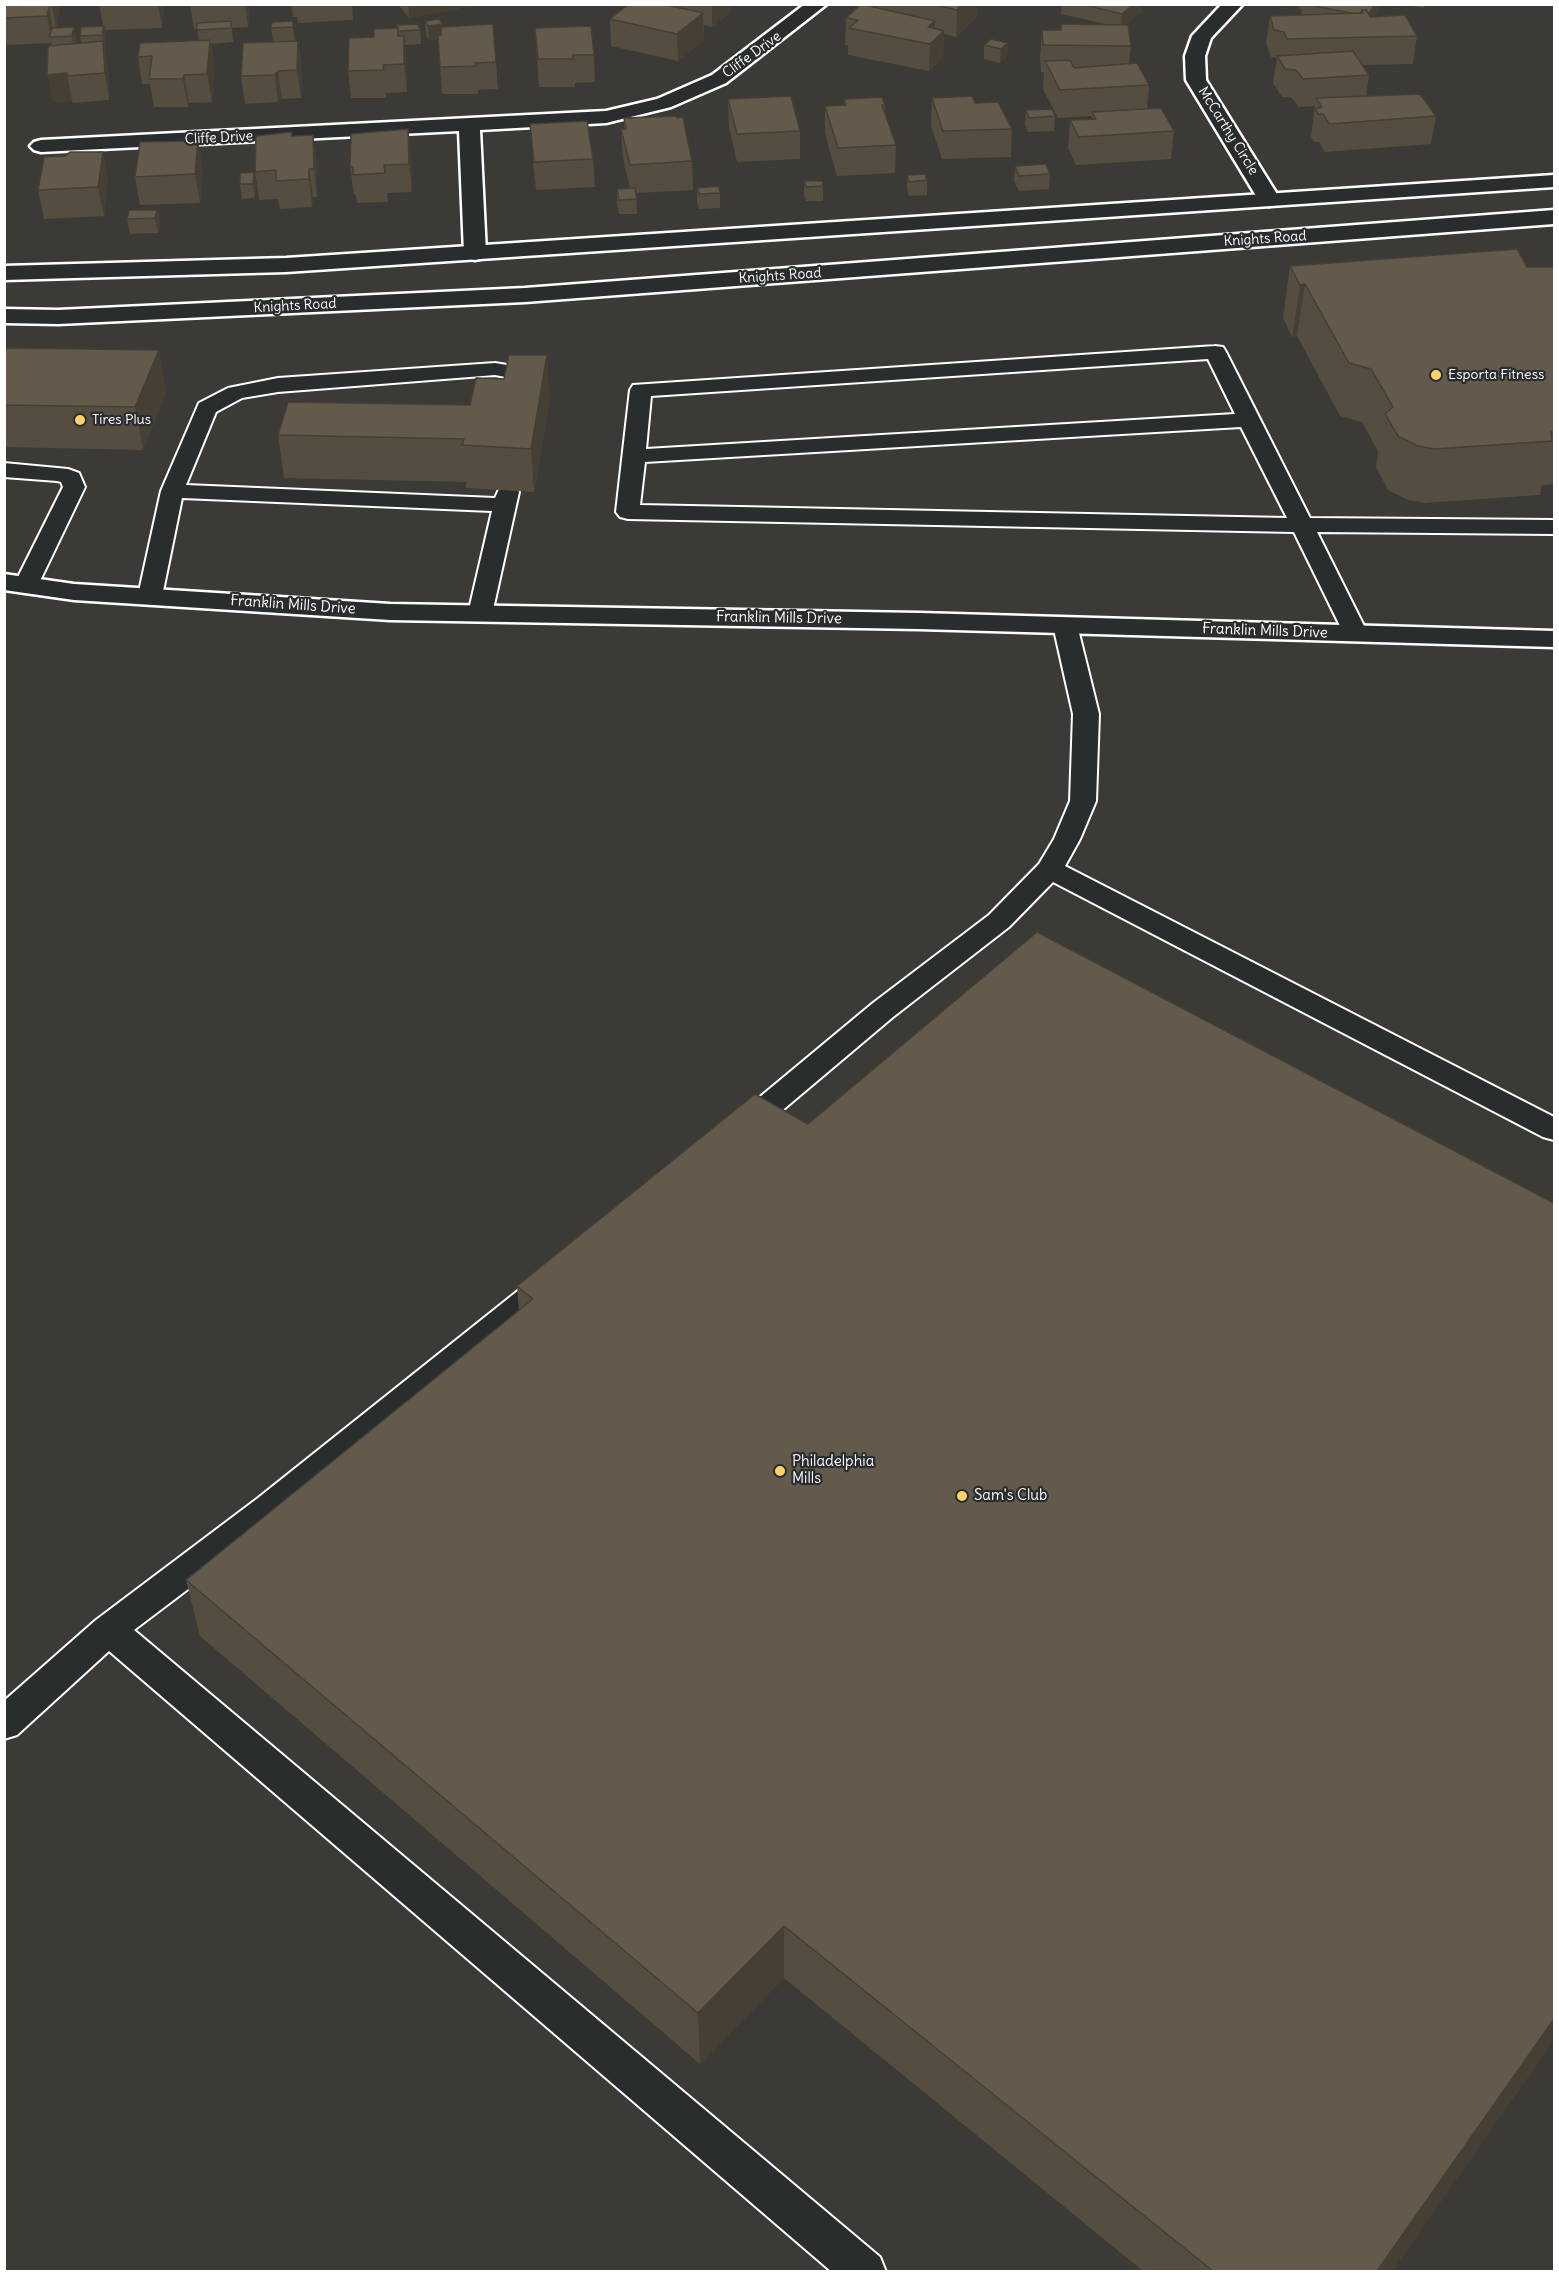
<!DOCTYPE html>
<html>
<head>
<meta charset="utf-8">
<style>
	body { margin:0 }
	#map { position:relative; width:1559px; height:2276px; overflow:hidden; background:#3b3a37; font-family:Delius,sans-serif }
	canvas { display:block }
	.frame { position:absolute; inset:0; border:6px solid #fff; pointer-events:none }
</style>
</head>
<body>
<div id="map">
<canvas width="1559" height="2276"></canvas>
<div class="frame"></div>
</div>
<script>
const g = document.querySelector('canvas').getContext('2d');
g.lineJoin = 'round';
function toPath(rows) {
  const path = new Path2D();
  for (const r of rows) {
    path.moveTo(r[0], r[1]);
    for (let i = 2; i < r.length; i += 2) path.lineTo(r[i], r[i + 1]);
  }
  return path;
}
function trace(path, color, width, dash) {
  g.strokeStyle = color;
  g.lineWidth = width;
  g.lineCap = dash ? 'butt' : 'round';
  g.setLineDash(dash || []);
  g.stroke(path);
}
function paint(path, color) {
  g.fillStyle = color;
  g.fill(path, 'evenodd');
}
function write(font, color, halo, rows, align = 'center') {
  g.font = font + ' Delius,sans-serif';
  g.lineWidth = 4.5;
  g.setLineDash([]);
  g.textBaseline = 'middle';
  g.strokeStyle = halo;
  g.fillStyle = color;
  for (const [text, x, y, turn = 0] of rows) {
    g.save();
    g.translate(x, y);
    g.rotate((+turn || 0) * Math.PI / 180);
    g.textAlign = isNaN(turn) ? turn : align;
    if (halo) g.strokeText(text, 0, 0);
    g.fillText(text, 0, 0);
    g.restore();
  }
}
const lane = toPath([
	[1215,346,1223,347,1226,352,1310,518,1554,520,1554,534,1317,532,1368,634,1365,639,1356,641,1347,639,1344,634,1294,532,628,519,620,517,616,512,630,390,633,385,1215,346],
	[1208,359,1235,414,646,449,651,396,1208,359],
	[1241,427,1287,518,640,505,645,462,1241,427],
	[495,363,531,369,543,387,538,400,530,402,522,400,519,395,521,387,516,379,495,375,278,392,242,398,216,412,186,485,495,498,500,487,508,485,516,487,519,492,492,614,489,619,480,621,471,619,468,614,492,511,182,498,162,596,159,601,150,603,141,601,138,596,161,491,199,403,228,388,278,378,495,363],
	[4,463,68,469,79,473,85,487,38,585,34,590,26,592,18,590,14,585,63,487,61,482,57,481,4,477,4,463],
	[1065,618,1074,620,1077,625,1099,714,1096,801,1080,839,1065,866,1554,1117,1554,1140,1543,1137,1053,882,1009,927,893,1017,753,1135,742,1139,731,1135,727,1128,731,1121,873,1003,989,915,1039,864,1054,839,1070,801,1073,714,1053,625,1056,620,1065,618],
	[550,1270,561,1274,566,1282,561,1290,282,1518,134,1630,880,2257,886,2272,832,2272,109,1651,17,1735,4,1739,4,1701,96,1620,258,1498,539,1274,550,1270]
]);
const street = toPath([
	[805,4,827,4,726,83,671,107,606,123,480,130,486,253,483,258,475,260,467,258,464,253,459,131,41,152,34,150,30,146,34,142,41,140,606,111,657,99,712,75,805,4],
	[1222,4,1243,4,1211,38,1205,56,1206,80,1280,199,1277,204,1269,206,1261,204,1186,80,1185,56,1192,36,1222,4],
	[4,574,74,584,390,604,919,613,1554,631,1554,647,919,629,390,620,74,600,4,590,4,574]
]);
const primary = toPath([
	[1554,175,1554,187,286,272,4,280,4,266,286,258,1554,175],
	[1554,210,1554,224,525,302,58,324,4,323,4,309,58,310,525,288,1554,210]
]);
trace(lane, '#fff', 4);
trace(street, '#fff', 5);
trace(primary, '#fff', 5);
paint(lane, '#2a2d2e');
paint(street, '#2a2d2e');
paint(primary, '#2a2d2e');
paint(toPath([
	[4,4,61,4,57,22,59,28,74,27,77,41,76,44,81,43,80,36,103,26,99,4,164,4,162,28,104,30,106,40,105,47,108,69,109,100,73,103,72,101,53,102,51,43,4,45],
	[190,4,249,4,248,27,232,28,233,42,211,44,214,67,212,102,189,103,188,107,154,107,150,84,142,84,138,57,199,40,197,29,194,29],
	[291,4,353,4,353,20,298,23,297,17,293,17],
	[398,4,474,4,474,6,462,8,459,5,459,9,409,18],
	[629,4,729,4,730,13,712,27,704,25,704,40,678,61,611,46,610,19],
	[877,4,977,4,977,17,956,37,944,34,943,58,929,71,848,55,848,45,845,45,846,18,877,8],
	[1062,4,1142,4,1142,11,1125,25,1131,46,1129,64,1149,85,1147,109,1174,131,1171,159,1076,165,1068,148,1070,120,1092,119,1092,116,1058,118,1043,89,1044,72,1041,72,1040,57,1042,30,1060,30,1061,24,1105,24,1061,14],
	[1300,4,1379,4,1379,10,1374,17,1417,36,1413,64,1362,65,1369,75,1366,96,1436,116,1431,144,1325,152,1319,142,1314,142,1311,137,1315,106,1299,107,1292,98,1282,97,1273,83,1277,58,1271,57,1266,43,1270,16,1301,15,1302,10,1299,9],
	[1399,4,1426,4,1424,8],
	[293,21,295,41,298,41,302,68,301,98,282,99,278,102,245,104,241,76,273,42,271,28],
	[425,21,443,26,496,62,498,89,478,90,478,94,442,94,438,39,429,40,426,35],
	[535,28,594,55,595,82,575,83,575,87,539,87],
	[374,29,420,30,421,44,405,45,406,63,407,92,386,93,386,98,351,98,348,71,374,37],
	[1008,43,1007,57,1000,63,984,59,984,45],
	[932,98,975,103,1012,129,1011,157,942,159,931,126],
	[728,99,800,131,800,159,737,162,729,127],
	[844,99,885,105,885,113,896,145,895,173,837,176,825,134,825,106,844,105],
	[1026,110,1055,116,1054,131,1028,132,1025,125],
	[624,118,692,161,693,190,636,193,637,214,619,214,617,203,617,189,630,188,623,158,621,129,624,129],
	[530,124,593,159,595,187,536,190,532,152],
	[408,129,411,157,412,192,387,193,388,202,357,203,356,195,354,195,350,167],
	[292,136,317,163,317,197,313,197,312,207,280,209,278,199,259,200,255,172],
	[103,152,108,180,104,216,44,219,38,190,65,156],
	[1015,166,1050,174,1049,189,1019,191,1014,181],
	[203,169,200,203,140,205,135,177],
	[254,172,256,187,255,198,242,199,240,184],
	[907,175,927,180,927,195,909,196,907,189],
	[804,181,823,186,823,201,806,201,804,196],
	[697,188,720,193,720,208,699,209,697,203],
	[157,210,160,224,158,233,130,234,127,219],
	[1290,266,1554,267,1554,484,1542,485,1540,495,1424,503,1408,500,1388,490,1376,467,1378,451,1362,422,1340,416,1297,336,1292,337,1283,318],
	[4,348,159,350,166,392,143,450,4,447],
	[550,398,534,492,466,488,466,482,284,478,278,435,470,405],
	[755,1094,1393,2271,1143,2271,784,1978,700,2064,200,1636,186,1580,519,1311,517,1286]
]), '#554d40');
paint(toPath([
	[52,4,61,4,57,22,59,28,57,34],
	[158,4,164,4,162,28],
	[245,4,249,4,248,27],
	[351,4,353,4,353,20],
	[408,4,459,4,459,9,409,18],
	[462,4,474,4,474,6,462,8],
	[712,4,729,4,730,13,712,27],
	[962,4,977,4,977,17,956,37,957,10],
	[1134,4,1142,4,1142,11,1121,28,1122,14],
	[1375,4,1379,4,1379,10,1365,30,1367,16],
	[49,8,54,34,51,37,47,16],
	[703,13,704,40,678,61,677,34],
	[293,21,295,35,295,41,293,27],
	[935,21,934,40,944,31,943,58,929,71,930,44,928,27],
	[443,24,444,38,429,40,428,26],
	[104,26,106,40,105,47,108,69,109,100,105,73,104,46,102,35],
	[74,27,77,41,74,50,72,36],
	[404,36,406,63,407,92,404,64],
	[210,40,214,67,212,102,207,74],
	[298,41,302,68,301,98,297,70],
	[1008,43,1007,57,1000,63,1001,49],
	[278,71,282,99,278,102,275,75],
	[67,73,72,101,53,102,47,75],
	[184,75,189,103,188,107,183,79],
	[408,129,411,157,412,192,409,164],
	[313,135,317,163,317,197,314,169],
	[198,141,203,169,200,203,195,174],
	[103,152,108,180,104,216,98,187],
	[309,169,313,197,312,207,309,179],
	[254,172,256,187,255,198,253,184],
	[157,210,160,224,158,233,155,218],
	[1305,284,1297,336,1292,337,1300,285],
	[159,350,166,392,143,450,135,407],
	[547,355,550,398,534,492,531,449],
	[784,1926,784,1978,700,2064,698,2013],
	[1554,2019,1554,2040,1393,2271,1377,2271]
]), '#453f34');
const building = toPath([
	[4,4,53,4,52,7,49,8,47,16,4,18,4,4],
	[629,4,662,4,703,13,677,34,610,19,629,4],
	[861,4,935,21,928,27,944,31,930,44,849,28,858,20,846,18,861,4],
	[931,4,962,4,957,10,931,4],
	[1081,4,1134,4,1122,14,1081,4],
	[1303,4,1375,4,1369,14,1366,10,1362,10,1361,13,1351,13,1303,4],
	[1362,10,1366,10,1370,17,1405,15,1417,36,1287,39,1284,32,1274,30,1270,16,1363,13,1362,10],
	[439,19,443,24,428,26,425,21,439,19],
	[231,21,231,28,197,30,197,23,231,21],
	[293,21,293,27,271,28,272,22,293,21],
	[418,24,420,30,398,31,397,25,418,24],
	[493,24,496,62,475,63,476,66,440,67,438,35,441,35,441,27,493,24],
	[1061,24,1128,25,1131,46,1043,45,1042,30,1061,30,1061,24],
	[104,26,102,35,80,36,81,27,104,26],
	[591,26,594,55,573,55,573,59,538,59,535,28,591,26],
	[74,27,72,36,49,37,52,28,74,27],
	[398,28,398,36,404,36,404,64,383,65,384,70,348,71,349,38,374,37,374,29,398,28],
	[991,39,1008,43,1001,49,984,45,991,39],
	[210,40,207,74,184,75,183,79,149,79,152,56,138,57,140,43,210,40],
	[103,41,105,73,67,76,67,73,47,75,48,46,103,41],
	[298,41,297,70,278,71,275,75,241,76,243,43,298,41],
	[1353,51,1369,75,1303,79,1296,70,1285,69,1277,56,1353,51],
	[1070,60,1074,68,1137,63,1149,85,1060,90,1045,61,1070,60],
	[1420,94,1436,116,1329,124,1323,114,1318,114,1315,109,1322,107,1316,98,1420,94],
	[791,96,800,131,737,134,728,99,791,96],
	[972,96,975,103,998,102,1012,129,943,131,932,98,972,96],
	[882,97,885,105,882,105,896,145,838,148,825,106,846,105,844,99,882,97],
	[1161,108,1174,131,1079,137,1070,120,1096,119,1092,112,1161,108],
	[1052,109,1055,116,1029,118,1026,110,1052,109],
	[677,116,677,118,683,117,692,161,630,165,621,129,626,129,624,118,677,116],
	[587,121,593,159,534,162,530,124,587,121],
	[408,129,409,164,384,165,385,173,353,175,353,167,350,167,351,134,408,129],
	[292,132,291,136,313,135,314,169,309,169,309,179,276,181,276,170,255,172,256,136,292,132],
	[198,141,195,174,135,177,140,142,198,141],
	[70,152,103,152,98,187,38,190,44,157,65,156,70,152],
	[1046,164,1050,174,1019,176,1015,166,1046,164],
	[254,172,253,184,240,184,240,173,254,172],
	[925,174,927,180,909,182,907,175,925,174],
	[804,181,822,181,823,186,806,187,804,181],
	[719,186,720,193,699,194,697,188,719,186],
	[635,188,637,199,619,200,617,189,635,188],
	[129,210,157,210,155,218,127,219,129,210],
	[1517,249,1527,267,1554,267,1554,432,1551,432,1552,441,1434,449,1418,446,1398,436,1385,414,1393,407,1371,369,1349,363,1305,284,1300,285,1290,266,1517,249],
	[4,348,159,350,135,407,4,405,4,348],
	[509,355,547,355,531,449,462,445,464,439,278,435,288,402,470,405,476,378,504,379,509,355],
	[1037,932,1554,1203,1554,2019,1377,2271,1213,2271,784,1926,698,2013,186,1580,533,1299,517,1286,755,1094,808,1124,1037,932]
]);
paint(building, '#635a4b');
trace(building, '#453f34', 1.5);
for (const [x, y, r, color] of [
	[1436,375,6,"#ffd166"],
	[80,420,6,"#ffd166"],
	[780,1471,6,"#ffd166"],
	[962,1496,6,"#ffd166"]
]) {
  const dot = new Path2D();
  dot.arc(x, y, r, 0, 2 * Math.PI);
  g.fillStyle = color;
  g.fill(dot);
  trace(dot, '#2a2d2e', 2);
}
write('14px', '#fff', '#2a2d2e', [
	["Cliffe Drive",752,55,-36],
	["McCarthy Circle",1228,131,58],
	["Cliffe Drive",219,138,-3],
	["Knights Road",1265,239,-4],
	["Knights Road",780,276,-4],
	["Knights Road",295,306,-3]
]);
write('14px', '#fff', '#2a2d2e', [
	["Esporta Fitness",1448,375],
	["Tires Plus",92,420]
], 'left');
write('15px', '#fff', '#2a2d2e', [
	["Franklin Mills Drive",293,605,4],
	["Franklin Mills Drive",779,618,1],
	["Franklin Mills Drive",1265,631,2]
]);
write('15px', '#fff', '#2a2d2e', [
	["Philadelphia",792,1462],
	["Mills",792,1479],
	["Sam's Club",974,1496]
], 'left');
</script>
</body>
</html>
